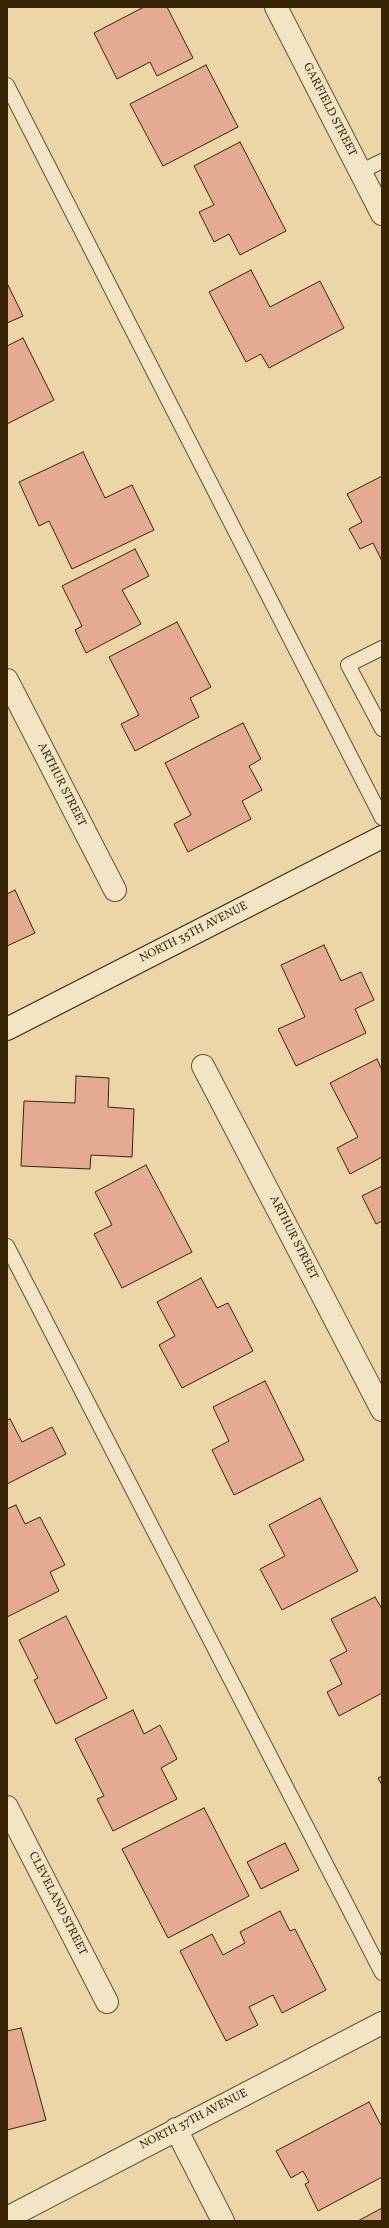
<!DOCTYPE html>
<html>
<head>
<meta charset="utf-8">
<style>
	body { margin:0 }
	#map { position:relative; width:389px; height:2228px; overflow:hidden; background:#ecd6a8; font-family:Vollkorn,serif }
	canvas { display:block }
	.frame { position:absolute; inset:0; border:8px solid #382505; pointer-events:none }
</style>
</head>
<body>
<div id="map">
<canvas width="389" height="2228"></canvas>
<div class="frame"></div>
</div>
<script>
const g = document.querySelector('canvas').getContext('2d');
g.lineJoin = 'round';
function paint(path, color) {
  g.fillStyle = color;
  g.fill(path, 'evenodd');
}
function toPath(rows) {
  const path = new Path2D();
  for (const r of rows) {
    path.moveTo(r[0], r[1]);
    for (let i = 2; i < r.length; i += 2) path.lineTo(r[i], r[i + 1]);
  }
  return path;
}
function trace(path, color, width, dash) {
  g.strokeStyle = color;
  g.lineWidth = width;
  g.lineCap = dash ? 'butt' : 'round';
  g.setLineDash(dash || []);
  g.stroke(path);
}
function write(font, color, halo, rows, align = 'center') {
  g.font = font + ' Vollkorn,serif';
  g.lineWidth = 3.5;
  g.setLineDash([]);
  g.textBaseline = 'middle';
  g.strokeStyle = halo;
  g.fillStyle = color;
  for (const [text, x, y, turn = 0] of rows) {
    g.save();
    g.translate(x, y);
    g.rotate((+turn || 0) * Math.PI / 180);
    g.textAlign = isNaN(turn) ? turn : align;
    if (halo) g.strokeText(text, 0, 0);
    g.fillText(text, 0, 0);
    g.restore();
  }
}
const building = toPath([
	[144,7,167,7,193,58,157,76,150,62,117,79,94,33,144,7],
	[206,65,238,127,163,166,130,104,206,65],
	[240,142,286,231,240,255,229,234,214,242,199,212,214,205,194,166,240,142],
	[251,270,270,307,320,281,344,328,269,368,261,354,246,362,209,292,251,270],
	[7,283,23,316,7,323,7,283],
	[23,338,54,400,7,424,7,346,23,338],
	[83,452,105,498,132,485,154,530,72,569,49,521,39,526,19,482,83,452],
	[382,476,382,561,373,543,360,549,349,529,362,522,347,494,382,476],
	[135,549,149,576,122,590,141,624,86,653,75,630,82,626,62,586,135,549],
	[177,622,211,687,190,698,199,717,135,751,121,724,139,715,109,657,177,622],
	[243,723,261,759,249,766,262,790,242,801,251,819,188,852,174,824,191,815,165,763,243,723],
	[15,890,35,933,7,946,7,894,15,890],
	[324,945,341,981,361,972,374,1000,355,1009,366,1033,296,1066,278,1029,305,1017,281,965,324,945],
	[377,1059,382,1070,382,1157,350,1174,337,1148,358,1137,330,1083,377,1059],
	[76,1076,109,1078,108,1107,134,1109,132,1157,91,1155,90,1169,21,1166,24,1101,75,1103,76,1076],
	[146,1165,192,1252,122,1288,94,1234,112,1225,95,1192,146,1165],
	[382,1186,382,1221,376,1224,362,1196,382,1186],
	[201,1278,217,1308,228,1303,253,1351,182,1388,159,1345,175,1336,157,1302,201,1278],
	[265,1381,304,1460,234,1495,212,1450,229,1441,213,1407,265,1381],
	[10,1419,22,1442,52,1427,66,1454,7,1484,7,1420,10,1419],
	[320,1498,358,1571,282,1610,260,1569,285,1556,269,1525,320,1498],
	[16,1505,25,1524,40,1517,65,1565,50,1572,59,1591,7,1617,7,1509,16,1505],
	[375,1597,382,1609,382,1693,339,1716,327,1692,342,1684,330,1660,347,1651,331,1619,375,1597],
	[66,1616,107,1698,56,1724,34,1680,38,1678,19,1640,66,1616],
	[133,1710,144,1734,160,1725,177,1759,161,1768,177,1799,113,1831,97,1799,104,1796,75,1739,133,1710],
	[382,1776,382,1785,378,1778,382,1776],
	[204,1808,249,1896,168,1938,122,1849,204,1808],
	[285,1843,299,1870,261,1889,247,1862,285,1843],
	[280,1911,290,1931,295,1929,326,1990,282,2013,273,1995,249,2007,258,2025,226,2041,180,1951,212,1934,223,1955,245,1943,240,1932,280,1911],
	[21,2028,46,2120,7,2130,7,2031,21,2028],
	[369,2102,382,2127,382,2177,318,2211,305,2184,309,2182,303,2171,291,2178,276,2151,369,2102],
	[382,2208,382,2221,358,2221,382,2208]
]);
paint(building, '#e5ab92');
trace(building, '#382505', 1);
const lane = toPath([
	[7,85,382,818],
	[360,172,382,161],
	[382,648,348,665,382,729],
	[7,1246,382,1973]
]);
const street = toPath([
	[276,7,382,214],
	[7,680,115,890],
	[203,1066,382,1410],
	[7,1807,107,2002],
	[176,2129,223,2221],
	[7,2218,382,2023]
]);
const secondary = toPath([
	[7,1029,382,837]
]);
trace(lane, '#65512e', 16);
trace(street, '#65512e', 24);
trace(secondary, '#382505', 24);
trace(lane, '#f3e4c6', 14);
trace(street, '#f3e4c6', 22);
trace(secondary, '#f3e4c6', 22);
write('12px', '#382505', '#f3e4c6', [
	["GARFIELD STREET",329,110,63],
	["ARTHUR STREET",61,785,63],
	["NORTH 35TH AVENUE",194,933,-27],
	["ARTHUR STREET",293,1238,63],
	["CLEVELAND STREET",57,1904,63],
	["NORTH 37TH AVENUE",194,2120,-27]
]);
</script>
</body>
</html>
